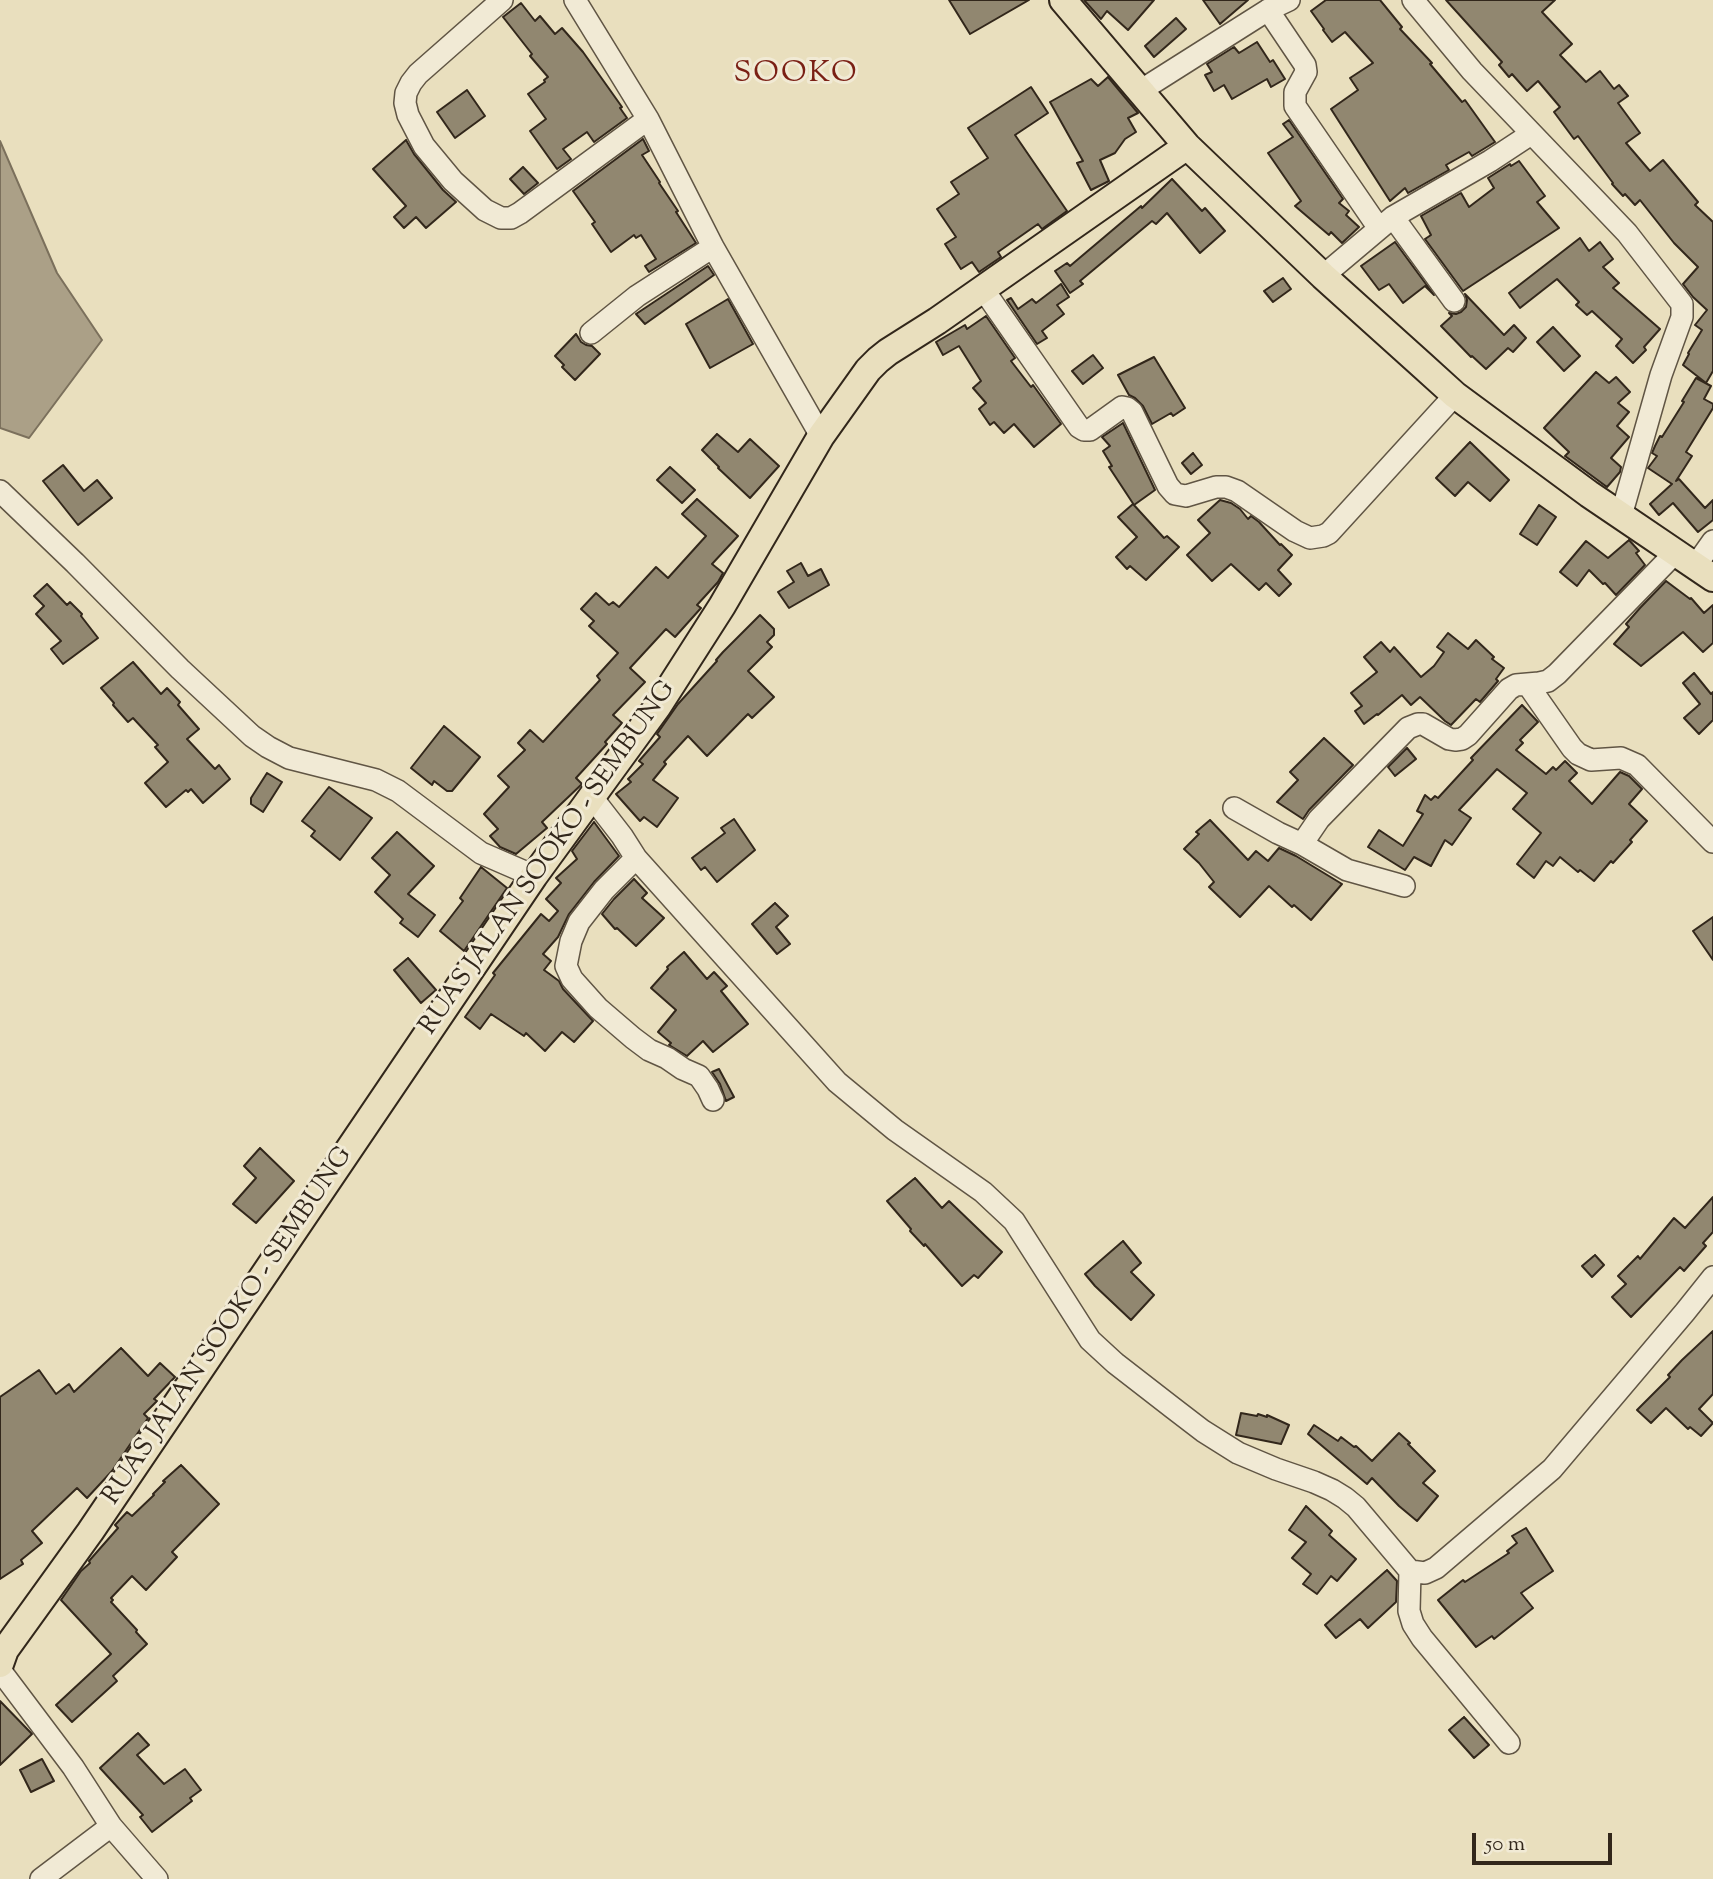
<!DOCTYPE html>
<html>
<head>
<meta charset="utf-8">
<style>
	body { margin:0 }
	#map { position:relative; width:1713px; height:1879px; overflow:hidden; background:#e9dfbe; font-family:"Sorts Mill Goudy",serif }
	canvas { display:block }
	.scale { position:absolute; left:1472px; top:1833px; width:140px; height:32px; box-sizing:border-box; border:4px solid #32271b; border-top:0; padding-left:9px; font-size:21px; line-height:24px; white-space:nowrap; color:#32271b; -webkit-text-stroke:5px #f1ead5; paint-order:stroke }
</style>
</head>
<body>
<div id="map">
<canvas width="1713" height="1879"></canvas>
<div class="scale">50 m</div>
</div>
<script>
const g = document.querySelector('canvas').getContext('2d');
g.lineJoin = 'round';
function paint(path, color) {
  g.fillStyle = color;
  g.fill(path, 'evenodd');
}
function toPath(rows) {
  const path = new Path2D();
  for (const r of rows) {
    path.moveTo(r[0], r[1]);
    for (let i = 2; i < r.length; i += 2) path.lineTo(r[i], r[i + 1]);
  }
  return path;
}
function trace(path, color, width, dash) {
  g.strokeStyle = color;
  g.lineWidth = width;
  g.lineCap = dash ? 'butt' : 'round';
  g.setLineDash(dash || []);
  g.stroke(path);
}
function write(font, color, halo, rows, align = 'center') {
  g.font = font + ' "Sorts Mill Goudy",serif';
  g.lineWidth = 6;
  g.setLineDash([]);
  g.textBaseline = 'middle';
  g.strokeStyle = halo;
  g.fillStyle = color;
  for (const [text, x, y, turn = 0] of rows) {
    g.save();
    g.translate(x, y);
    g.rotate((+turn || 0) * Math.PI / 180);
    g.textAlign = isNaN(turn) ? turn : align;
    if (halo) g.strokeText(text, 0, 0);
    g.fillText(text, 0, 0);
    g.restore();
  }
}
const water = toPath([
	[0,141,57,273,102,340,29,438,0,428,0,141]
]);
paint(water, '#aba087');
trace(water, '#7b705c', 2);
const building = toPath([
	[949,0,1029,0,970,34,949,0],
	[1084,0,1154,0,1128,30,1107,11,1101,19,1084,0],
	[1203,0,1248,0,1220,24,1203,0],
	[1326,0,1380,0,1402,27,1400,29,1432,63,1430,64,1462,102,1465,100,1495,142,1472,156,1469,152,1446,165,1449,170,1408,193,1405,188,1390,201,1331,109,1358,90,1350,78,1373,63,1345,32,1332,42,1323,30,1324,29,1311,11,1326,0],
	[1446,0,1555,0,1542,12,1572,44,1560,55,1586,82,1600,71,1614,89,1619,85,1628,96,1618,103,1640,133,1626,143,1650,171,1663,160,1698,202,1695,205,1713,222,1713,371,1706,383,1683,365,1689,354,1688,353,1702,330,1695,325,1707,310,1693,297,1683,284,1698,267,1674,243,1640,200,1635,205,1625,194,1623,196,1612,184,1613,183,1578,136,1574,139,1554,112,1560,107,1538,81,1527,91,1512,74,1509,77,1499,65,1502,62,1446,0],
	[521,3,535,21,540,16,555,34,562,28,583,52,622,107,620,108,627,118,594,142,587,132,563,149,571,159,557,169,530,131,546,119,528,94,545,82,544,80,548,77,530,56,532,54,503,17,521,3],
	[1176,18,1186,29,1154,57,1145,46,1176,18],
	[1257,42,1270,62,1273,60,1285,79,1271,87,1267,79,1232,99,1224,85,1214,91,1205,75,1212,72,1207,64,1234,47,1239,53,1257,42],
	[1108,77,1138,113,1128,118,1136,132,1125,139,1115,153,1100,160,1109,181,1091,190,1077,163,1083,161,1050,102,1091,79,1098,86,1108,77],
	[1031,87,1048,113,1015,135,1067,211,1042,229,1038,224,998,252,1001,257,979,272,972,262,961,269,945,244,956,237,937,209,959,194,951,182,988,158,968,128,1031,87],
	[467,90,485,116,455,138,437,112,467,90],
	[1289,120,1343,199,1339,203,1349,211,1346,215,1359,227,1342,243,1331,232,1329,235,1295,206,1301,201,1268,153,1293,137,1283,124,1289,120],
	[643,139,649,151,642,155,660,182,659,183,678,211,676,212,696,243,649,272,645,266,656,259,641,235,636,238,634,235,611,252,592,224,595,222,573,191,643,139],
	[406,140,414,154,443,190,456,202,426,228,416,217,404,228,394,217,406,206,373,169,406,140],
	[1519,161,1545,196,1537,202,1559,228,1463,291,1425,239,1431,235,1421,216,1461,193,1469,207,1494,188,1488,178,1510,164,1511,166,1519,161],
	[523,167,538,183,524,194,510,179,523,167],
	[1172,179,1202,211,1205,208,1225,231,1200,253,1167,213,1156,224,1152,221,1080,281,1083,284,1070,293,1055,271,1067,263,1070,266,1141,206,1142,208,1172,179],
	[1580,238,1589,251,1600,242,1613,259,1603,267,1619,283,1613,288,1660,329,1644,347,1646,350,1633,363,1616,346,1622,339,1592,311,1587,315,1576,305,1579,302,1557,279,1520,308,1509,293,1580,238],
	[1395,242,1434,295,1425,286,1403,303,1389,284,1379,290,1361,266,1395,242],
	[708,266,714,275,645,324,636,314,708,266],
	[1283,278,1291,289,1273,302,1264,291,1283,278],
	[1061,284,1069,297,1057,305,1064,314,1042,331,1047,338,1037,344,1007,300,1011,298,1018,309,1032,299,1036,303,1061,284],
	[1465,294,1504,335,1514,325,1526,338,1513,352,1508,348,1486,369,1472,356,1471,357,1441,326,1452,316,1449,313,1456,314,1461,312,1466,307,1467,300,1465,294],
	[728,299,753,344,710,368,686,324,728,299],
	[986,316,1015,358,1011,361,1031,387,1033,385,1061,424,1034,447,1014,424,1004,433,994,422,990,425,979,409,986,403,973,388,981,381,959,346,943,355,936,342,965,325,967,329,986,316],
	[1553,327,1580,356,1564,371,1537,342,1553,327],
	[576,334,581,342,586,345,592,346,600,354,575,380,562,367,564,365,555,356,576,334],
	[1093,355,1103,368,1083,384,1072,371,1093,355],
	[1154,357,1185,408,1173,416,1171,413,1152,424,1143,406,1135,398,1129,395,1118,375,1154,357],
	[1596,372,1609,383,1616,377,1630,392,1618,403,1629,412,1617,426,1629,437,1611,458,1621,467,1620,472,1607,487,1565,456,1569,452,1544,428,1596,372],
	[1696,378,1711,386,1704,399,1713,404,1713,408,1686,452,1692,456,1676,481,1679,479,1705,508,1713,500,1713,520,1698,532,1673,503,1659,515,1650,504,1672,484,1648,468,1657,456,1652,453,1655,446,1660,436,1662,437,1684,402,1682,401,1696,378],
	[1123,423,1155,490,1134,505,1109,467,1112,466,1103,451,1110,446,1102,437,1123,423],
	[717,434,738,452,750,439,779,466,750,498,718,468,719,467,702,450,717,434],
	[1470,442,1509,480,1490,501,1468,482,1455,496,1436,478,1470,442],
	[1193,453,1202,465,1191,474,1182,463,1193,453],
	[63,465,84,491,97,480,112,498,78,525,43,481,63,465],
	[670,467,695,490,682,503,657,480,670,467],
	[697,499,738,536,712,564,723,573,718,582,697,605,701,608,675,637,666,629,630,668,645,682,613,715,622,723,605,742,607,744,576,778,582,784,542,822,547,828,516,854,500,847,490,836,498,829,484,814,509,787,498,776,525,750,518,743,530,730,543,742,600,680,597,676,618,653,589,626,594,621,581,609,596,593,609,605,613,602,619,607,656,567,668,578,706,536,682,514,697,499],
	[1220,500,1231,503,1240,509,1248,519,1251,516,1259,522,1280,545,1281,544,1292,555,1278,570,1291,584,1279,596,1266,583,1259,590,1231,564,1212,581,1187,555,1210,533,1198,520,1220,500],
	[1133,504,1164,538,1167,536,1179,547,1146,580,1130,566,1127,569,1116,557,1137,537,1118,517,1133,504],
	[1539,505,1556,517,1537,545,1520,534,1539,505],
	[1629,540,1639,551,1636,553,1645,565,1616,595,1605,583,1603,584,1589,570,1577,586,1560,572,1586,541,1608,558,1629,540],
	[801,563,808,576,821,569,829,585,789,608,778,592,794,582,787,571,801,563],
	[1666,581,1690,599,1691,598,1704,613,1713,605,1713,643,1703,652,1683,632,1641,666,1614,644,1629,627,1626,624,1640,608,1666,581],
	[47,584,67,605,70,602,82,614,81,616,98,638,63,664,51,649,61,641,36,614,44,606,34,596,47,584],
	[760,615,774,629,774,635,767,642,772,647,748,671,774,697,752,718,748,714,707,756,688,736,664,762,666,764,653,780,678,798,657,827,644,817,640,821,616,794,631,782,628,779,643,764,639,761,660,737,657,734,678,704,717,661,716,660,723,652,760,615],
	[1448,633,1468,649,1476,640,1494,657,1492,659,1504,668,1496,679,1498,681,1480,702,1476,699,1451,725,1445,721,1420,697,1411,705,1402,695,1378,715,1377,714,1364,724,1355,711,1362,706,1351,693,1377,672,1364,657,1381,642,1390,652,1394,647,1421,677,1434,666,1444,652,1437,647,1448,633],
	[133,662,161,694,167,688,180,702,178,705,199,729,187,739,215,769,219,765,230,779,203,803,191,789,188,792,186,790,166,807,145,783,168,762,155,747,158,745,133,718,128,722,113,705,114,703,101,688,133,662],
	[1694,673,1711,694,1713,692,1713,720,1699,734,1684,718,1700,704,1683,683,1694,673],
	[1522,705,1538,722,1520,740,1523,743,1516,750,1546,774,1553,767,1556,770,1565,761,1577,773,1569,781,1592,804,1620,772,1629,776,1642,789,1629,804,1647,821,1630,840,1632,842,1613,863,1611,861,1594,881,1580,870,1578,872,1560,857,1553,866,1546,861,1534,878,1517,864,1541,833,1513,809,1527,793,1497,769,1459,810,1471,818,1452,845,1445,840,1431,866,1414,857,1405,870,1368,847,1379,830,1403,846,1423,814,1417,811,1425,795,1431,800,1435,796,1438,798,1473,760,1471,758,1522,705],
	[444,726,480,757,452,791,447,791,434,781,432,785,411,768,444,726],
	[1324,738,1353,765,1309,810,1303,819,1277,802,1298,780,1290,772,1324,738],
	[1407,748,1416,759,1395,776,1388,767,1407,748],
	[267,773,282,782,263,812,251,804,251,798,267,773],
	[329,787,372,818,340,860,311,836,315,831,302,821,329,787],
	[734,819,755,850,717,882,705,867,701,870,692,858,725,833,721,828,734,819],
	[1210,820,1248,860,1256,851,1268,861,1279,848,1296,856,1342,884,1311,920,1294,905,1292,907,1269,886,1240,917,1209,887,1214,882,1199,863,1184,849,1199,834,1196,832,1210,820],
	[594,822,619,856,594,882,569,914,558,937,543,954,551,961,544,970,559,981,563,989,593,1021,574,1042,562,1032,545,1051,526,1033,524,1036,491,1014,480,1029,465,1017,495,975,493,973,541,914,549,921,558,911,546,899,561,883,556,878,577,859,572,851,594,822],
	[397,832,434,866,408,894,435,915,418,937,400,923,403,919,375,892,390,875,372,858,397,832],
	[481,867,507,888,464,951,440,931,463,901,460,898,481,867],
	[634,879,647,893,642,898,664,918,636,946,617,928,615,929,602,914,614,899,634,879],
	[775,903,788,916,776,927,790,944,777,954,752,924,775,903],
	[1713,917,1713,960,1693,931,1713,917],
	[684,952,707,979,714,972,727,986,721,991,748,1024,713,1052,703,1041,687,1056,669,1045,671,1043,658,1032,676,1010,651,988,668,969,667,967,684,952],
	[408,958,436,990,421,1003,394,970,408,958],
	[719,1069,734,1097,726,1101,720,1084,712,1072,719,1069],
	[260,1148,294,1181,256,1223,233,1204,256,1178,244,1166,260,1148],
	[915,1178,942,1208,949,1201,1002,1252,978,1278,974,1275,962,1286,925,1244,924,1246,910,1231,911,1229,887,1201,915,1178],
	[1713,1197,1713,1232,1703,1243,1706,1246,1684,1271,1680,1267,1631,1317,1612,1297,1626,1284,1618,1276,1638,1256,1640,1259,1674,1218,1685,1228,1713,1197],
	[1123,1241,1141,1263,1131,1272,1154,1295,1131,1320,1095,1286,1085,1274,1123,1241],
	[1595,1255,1604,1265,1592,1277,1582,1266,1595,1255],
	[1713,1331,1713,1394,1699,1409,1713,1423,1701,1436,1690,1427,1688,1429,1666,1408,1651,1423,1637,1410,1670,1377,1668,1375,1682,1360,1713,1331],
	[121,1348,148,1376,160,1363,175,1377,154,1399,157,1401,144,1414,148,1418,112,1471,87,1498,77,1488,32,1531,42,1543,21,1560,23,1564,0,1579,0,1397,39,1370,56,1394,69,1384,74,1392,121,1348],
	[1241,1413,1257,1416,1258,1414,1267,1417,1267,1415,1289,1425,1281,1444,1236,1435,1241,1413],
	[1314,1425,1338,1441,1341,1437,1354,1447,1356,1446,1372,1461,1399,1433,1410,1443,1408,1444,1435,1471,1423,1483,1438,1496,1417,1521,1399,1506,1372,1478,1367,1484,1308,1434,1314,1425],
	[181,1465,219,1504,172,1552,177,1557,146,1590,132,1576,111,1598,113,1600,111,1602,137,1630,136,1632,147,1644,113,1676,117,1681,72,1722,56,1705,111,1654,61,1600,81,1571,90,1563,89,1561,118,1528,115,1525,127,1512,132,1516,154,1495,153,1494,165,1482,163,1481,181,1465],
	[1306,1506,1332,1531,1329,1535,1356,1559,1337,1581,1331,1576,1317,1594,1303,1584,1311,1574,1292,1558,1306,1542,1289,1530,1306,1506],
	[1526,1528,1553,1571,1521,1593,1533,1608,1494,1639,1492,1636,1476,1647,1438,1600,1463,1580,1465,1582,1509,1553,1507,1551,1517,1543,1512,1536,1526,1528],
	[1387,1570,1397,1581,1396,1602,1368,1628,1360,1619,1336,1638,1325,1625,1387,1570],
	[0,1701,32,1734,0,1765,0,1701],
	[1464,1717,1489,1745,1474,1758,1449,1730,1464,1717],
	[138,1733,149,1745,137,1755,164,1784,185,1769,201,1790,190,1798,192,1801,152,1832,140,1817,143,1815,100,1768,138,1733],
	[42,1759,54,1781,31,1792,20,1770,42,1759]
]);
paint(building, '#918770');
trace(building, '#32271b', 2);
const minor = toPath([
	[502,0,418,74,411,83,406,93,405,103,408,115,424,146,453,181,485,210,501,218,511,218,520,213,648,119],
	[575,0,648,119,713,247,821,436],
	[1413,0,1472,71,1627,233,1682,304,1682,317,1661,375,1621,516],
	[1268,10,1305,65,1306,72,1295,92,1295,106,1378,227],
	[1140,91,1268,10,1289,0],
	[1393,217,1454,301],
	[1323,276,1393,217,1490,161,1531,134],
	[983,289,1079,427,1084,430,1090,430,1122,407,1127,408,1132,412,1168,486,1175,494,1186,496,1216,487,1226,487,1237,491,1295,531,1310,538,1323,536,1329,533,1455,395],
	[591,333,637,296,713,247],
	[0,491,75,563,180,669,252,736,268,747,289,758,376,780,398,791,481,853,534,876],
	[1696,565,1713,541],
	[1528,685,1572,748,1578,754,1591,760,1621,758,1637,765,1713,842],
	[591,796,622,836,636,858,837,1082,895,1130,983,1192,1014,1221,1090,1340,1115,1363,1173,1408,1203,1431,1238,1453,1276,1469,1314,1482,1332,1490,1345,1498,1356,1507,1410,1571,1425,1573,1436,1568,1552,1469,1685,1312,1713,1277],
	[1234,808,1278,833,1302,844,1319,819,1408,728,1418,724,1423,724,1449,739,1455,740,1462,739,1468,735,1509,689,1516,685,1539,683,1548,681,1557,674,1676,552],
	[1302,844,1347,870,1404,886],
	[636,858,604,890,579,922,571,941,566,966,572,979,598,1008,633,1038,649,1050,667,1058,683,1069,699,1076,708,1089,713,1100],
	[1410,1571,1409,1611,1413,1624,1422,1638,1509,1743],
	[0,1670,73,1767,111,1826,157,1879],
	[41,1879,111,1826]
]);
const major = toPath([
	[1063,0,1187,146,1323,276,1423,366,1455,395,1589,494,1713,578],
	[0,1664,5,1650,90,1532,534,876,658,706,722,606,821,436,868,370,878,360,888,352,937,321,1187,146]
]);
trace(minor, '#605544', 24);
trace(major, '#32271b', 30);
trace(minor, '#f1ead5', 21);
trace(major, '#e9dfbe', 26);
write('26px', '#32271b', '#f1ead5', [
	["RUAS JALAN SOOKO - SEMBUNG",549,859,-55],
	["RUAS JALAN SOOKO - SEMBUNG",229,1327,-56]
]);
g.letterSpacing = '2px';
write('30px', '#7a1f14', '#f1ead5', [
	["SOOKO",796,76]
]);
g.letterSpacing = '0px';
</script>
</body>
</html>
